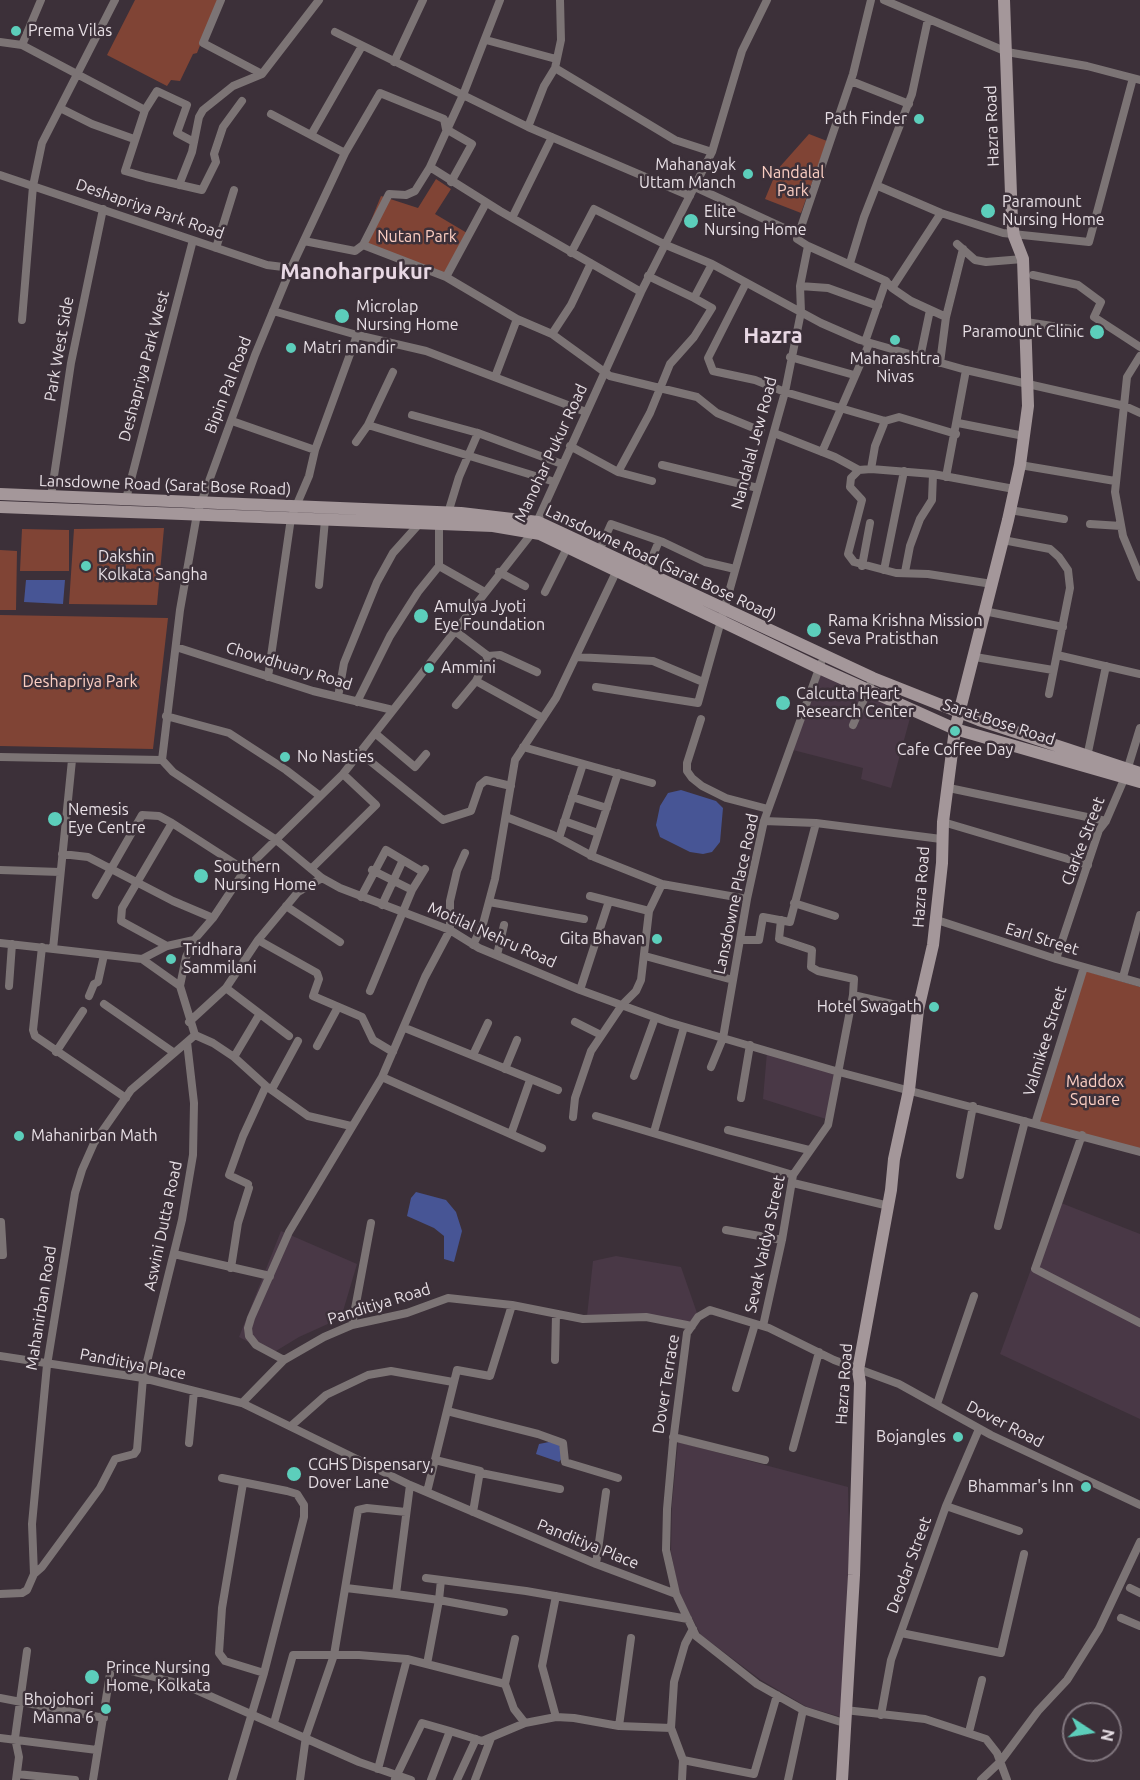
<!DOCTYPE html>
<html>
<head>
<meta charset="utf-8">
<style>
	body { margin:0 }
	#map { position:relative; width:1140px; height:1780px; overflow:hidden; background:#3c3039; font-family:Ubuntu,sans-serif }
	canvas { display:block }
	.north { position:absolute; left:1062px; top:1702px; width:60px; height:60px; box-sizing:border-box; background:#3c3039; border:2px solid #80767e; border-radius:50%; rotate:102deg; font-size:16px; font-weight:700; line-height:24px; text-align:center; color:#e7dfe5 }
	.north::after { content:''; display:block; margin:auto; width:21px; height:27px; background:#5ccebb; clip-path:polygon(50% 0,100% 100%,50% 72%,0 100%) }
</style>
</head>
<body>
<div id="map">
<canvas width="1140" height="1780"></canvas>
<div class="north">N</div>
</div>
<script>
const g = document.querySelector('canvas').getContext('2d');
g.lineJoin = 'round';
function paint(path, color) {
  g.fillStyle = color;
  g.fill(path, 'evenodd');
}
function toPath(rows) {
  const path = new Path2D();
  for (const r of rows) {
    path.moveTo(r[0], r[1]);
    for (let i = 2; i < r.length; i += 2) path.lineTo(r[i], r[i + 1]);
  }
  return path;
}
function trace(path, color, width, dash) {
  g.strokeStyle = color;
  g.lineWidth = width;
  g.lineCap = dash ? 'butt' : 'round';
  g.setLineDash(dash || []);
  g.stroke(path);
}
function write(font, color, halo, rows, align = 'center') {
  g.font = font + ' Ubuntu,sans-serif';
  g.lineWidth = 5;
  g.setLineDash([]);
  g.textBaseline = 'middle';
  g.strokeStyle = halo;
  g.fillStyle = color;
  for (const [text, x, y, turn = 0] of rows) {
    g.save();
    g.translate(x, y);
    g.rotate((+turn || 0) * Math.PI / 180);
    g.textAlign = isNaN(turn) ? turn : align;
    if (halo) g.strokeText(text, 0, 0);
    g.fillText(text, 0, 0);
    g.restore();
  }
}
paint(toPath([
	[820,665,913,707,891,788,861,779,863,768,789,749],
	[767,1052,838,1074,826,1119,763,1099],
	[1056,1201,1140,1234,1140,1419,1000,1354],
	[281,1231,357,1264,341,1318,299,1337,271,1354,239,1337],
	[616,1256,681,1267,697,1313,692,1322,587,1316,593,1261],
	[678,1442,848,1487,850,1586,841,1717,807,1707,761,1680,701,1635,679,1593,671,1552,672,1504]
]), '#493846');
paint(toPath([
	[135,0,218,0,197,53,193,54,180,81,171,80,167,86,107,55],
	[809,134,827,141,801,213,765,199,777,170],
	[436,179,451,189,435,214,467,233,448,277,361,245,381,196,418,208],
	[164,528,157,605,69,604,74,529],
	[22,529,69,530,69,571,20,571],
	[0,550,17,551,16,610,0,610],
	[0,615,168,618,153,749,0,746],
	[1086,971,1140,987,1140,1150,1038,1123]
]), '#804435');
paint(toPath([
	[26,580,65,580,63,604,24,602],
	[681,790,716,801,723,808,720,842,712,852,703,854,690,852,660,837,656,825,660,806,668,793],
	[416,1192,446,1200,456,1212,462,1231,454,1262,444,1259,444,1236,434,1228,407,1216,411,1198],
	[549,1442,558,1443,564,1456,559,1462,536,1454,539,1444]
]), '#475595');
trace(toPath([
	[221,0,203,43,262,74],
	[884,0,1007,52,1087,66,1140,80],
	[335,32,528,127,690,196],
	[486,40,556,59],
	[0,42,22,45,145,110,125,171,146,177,202,190,216,162,214,154,223,127,242,101],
	[22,45,41,0],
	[394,62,423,0],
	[555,68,675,140,712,152],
	[851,81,909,104],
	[60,108,92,124,134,139],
	[145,110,157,91,187,105,177,133,194,142],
	[271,114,345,153],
	[528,127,544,86,555,68,561,40,560,0],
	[311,135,362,46],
	[430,167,500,211,641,292],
	[0,175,267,265,291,268],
	[451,182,472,144,446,129,444,119,380,93,345,153,291,268,255,355,197,514,180,610,162,760,173,772,275,839,322,878,340,888,450,930,479,948,580,990,668,1022,839,1072,1140,1152],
	[179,185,192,152,199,117,203,110,233,86,262,74,319,0],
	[878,186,941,213,1003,233,1089,242,1133,78],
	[695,187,799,235],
	[512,218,552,137],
	[304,241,355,251,363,245,389,194,406,195,415,191,430,167,463,95,500,0],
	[957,244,975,260,986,262,1023,259],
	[363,245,446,277,517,319,495,377],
	[808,246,886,281,892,288,941,213],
	[216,248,234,190],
	[571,253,594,209,666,245,712,264,821,323,860,340,966,370,1125,406,1140,413],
	[850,263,864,217,912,94,928,19],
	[1033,275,1078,285,1101,302,1094,317,1140,347],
	[648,276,694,298],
	[446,277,486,203],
	[746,283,708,358,713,371,755,380,785,392,885,421,899,417,956,434],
	[800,286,828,288,878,306],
	[892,288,911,301,946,317],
	[273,311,357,335,426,351,586,412],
	[517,319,552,334,610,376,697,397,717,413,761,431],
	[22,320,33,186,42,143,115,0],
	[1026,322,1072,329],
	[552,334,571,305,591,263],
	[865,342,886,281],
	[1140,356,1127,377,1115,492,1123,536,1140,577],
	[790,357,854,375],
	[920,358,930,310],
	[940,363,946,317,963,249],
	[412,415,478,433,562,464],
	[232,421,315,450],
	[958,423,1024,436],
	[368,425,555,482],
	[774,433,835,457,859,470],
	[356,442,368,425,393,372],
	[570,446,618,472,652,481],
	[822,452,869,344],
	[662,465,758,488],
	[1020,465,1115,481],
	[871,469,875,446,885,421],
	[618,472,650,413,670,364,694,337,712,308,694,298,712,264],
	[946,477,966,370],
	[51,496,71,363,103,209],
	[126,499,193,240],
	[1010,510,1064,519],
	[448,513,459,477,478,433],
	[1090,524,1121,526],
	[439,525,439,566,483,591],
	[1003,540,1050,549,1059,557,1068,570,1070,588,1049,694],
	[600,549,611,524,663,542,705,562,735,569],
	[862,566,870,523],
	[884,570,904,471],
	[499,572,525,586],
	[646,572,659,541],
	[905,572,910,546,920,519,932,500,933,474],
	[992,584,928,574,896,573,854,562,848,554,862,500,850,487,851,478,859,470,871,469,933,474,1014,489],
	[319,585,325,520],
	[545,592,568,546],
	[984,611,1063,627],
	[455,631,488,656,476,681,543,718],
	[176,647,313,691,393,710],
	[1057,655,1140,674],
	[488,656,500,655,537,672],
	[576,657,653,661,703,682],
	[975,657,1053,670],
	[268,677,291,518,309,476,315,450,357,335],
	[596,687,698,703,785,392,801,312,800,286,808,246,797,239,853,74,871,0],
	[338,697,344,663,377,582,393,553,419,524],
	[357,702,390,636,418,592,439,566],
	[456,705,476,681],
	[166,716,229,733,286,770,320,796],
	[701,719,687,763,687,771,692,778,702,786,726,798,768,809],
	[853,725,873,678],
	[376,734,415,767,426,754],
	[523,747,652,783],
	[360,753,443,820,471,811,480,785,486,780,511,786],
	[0,757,162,760],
	[1087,757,1106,666],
	[949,788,1106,821],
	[572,797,607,808],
	[506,817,553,835,594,857,662,884,747,899],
	[564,821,598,833],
	[764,821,816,823,941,839],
	[943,822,1088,865],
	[172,823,245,870],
	[559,838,583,764],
	[62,854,88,857,173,901,213,918],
	[591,856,618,773],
	[311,869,376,805,343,774],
	[0,870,60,872],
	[372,870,412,890],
	[96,895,142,815,159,816,172,823,122,908,121,921,167,946],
	[590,896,649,911],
	[361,897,386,850,423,872],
	[489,902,584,919],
	[794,903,835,916],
	[382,905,403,860],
	[286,906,340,942],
	[781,920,779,939,812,950,811,967,818,971,854,979,853,995],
	[937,920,1056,959,1140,983],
	[258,940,317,973,319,979,313,996,362,1017,373,1040,393,1052],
	[740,940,759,940,763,917,790,922,816,823],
	[0,943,142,959,180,986,195,1035,187,1042,194,1103,193,1155,182,1220,143,1378,137,1450,134,1454,115,1459,100,1488,42,1567,34,1574],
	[473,945,483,924,495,879,515,760,556,698,618,568],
	[42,947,33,1030,35,1036,126,1098],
	[53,949,72,760],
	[497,955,504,925],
	[645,956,733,980],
	[142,959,167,946,194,940],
	[1056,959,1099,830,1106,821,1125,777,1140,728],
	[1123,977,1140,915],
	[9,986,12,944],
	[180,986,186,957,194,940,213,918,245,870,343,774,532,533,641,292,712,152,742,51,767,0],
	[226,988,289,1036],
	[580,990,609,901],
	[370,991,412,890,425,869],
	[89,996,94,984,98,982,104,955],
	[104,1004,173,1052],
	[189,1022,226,988,258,940,298,892,322,878],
	[575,1022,601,1035],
	[405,1028,558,1090],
	[195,1035,213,1043,234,1057,266,1086,308,1116,351,1126],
	[317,1046,338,1007],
	[56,1052,83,1011],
	[473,1055,488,1023],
	[234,1057,259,1015],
	[711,1067,723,1038,747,899,764,821,821,663],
	[505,1069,517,1040],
	[634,1076,655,1018],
	[382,1077,542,1148],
	[272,1089,298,1041],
	[741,1098,750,1045],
	[596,1116,793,1175],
	[573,1117,575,1098,591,1051,622,1005,636,991,641,980,649,911,662,884],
	[1035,1124,1084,967],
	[728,1130,809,1150],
	[654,1132,684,1027],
	[511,1134,530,1080],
	[1082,1135,1035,1269,1140,1323],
	[960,1175,973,1106],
	[793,1183,889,1206],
	[248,1184,229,1175,243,1136,266,1086],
	[998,1226,1025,1121],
	[726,1230,782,1240],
	[174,1254,270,1276],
	[0,1255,3,1255,1,1222],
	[231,1268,238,1223,249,1188],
	[352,1325,371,1223],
	[763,1326,782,1240,793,1175,828,1125,853,995,918,1010],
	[0,1356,143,1378,242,1403,410,1485,596,1564,676,1594],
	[284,1360,256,1345,249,1336,248,1328,251,1318,289,1232,382,1077,425,977,450,930,450,901,457,871,465,853],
	[555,1360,556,1314],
	[736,1388,755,1324],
	[242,1403,284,1360,324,1337,352,1325,407,1313,448,1298,512,1305,583,1319,646,1317,692,1326],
	[937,1404,974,1296],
	[447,1411,538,1434,563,1443,565,1462,618,1478],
	[291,1426,326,1395,368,1375,391,1371,453,1382],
	[673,1437,765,1460],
	[189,1443,194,1391],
	[793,1448,819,1352],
	[435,1460,480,1471,473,1512],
	[481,1473,560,1489],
	[222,1478,287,1491,297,1494,304,1505,304,1517,264,1673,232,1780],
	[243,1483,222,1608,219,1653,225,1661,264,1673],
	[427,1492,457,1370,490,1376,512,1305],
	[946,1506,1019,1531],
	[596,1564,606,1492],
	[426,1578,526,1591,688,1619],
	[441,1580,439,1600,504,1612],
	[346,1588,396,1594,410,1485],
	[1130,1588,1140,1593],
	[0,1594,22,1593,27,1590,34,1574,32,1524,47,1365,75,1193,82,1170,94,1143,131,1090,187,1042],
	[396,1594,439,1600,427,1664],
	[1121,1618,1140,1626],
	[901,1633,1001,1653,1024,1554],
	[515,1639,505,1684,514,1709,525,1723],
	[111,1666,185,1685,359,1762,411,1780],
	[0,1698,104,1718],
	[845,1710,925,1719,986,1739,997,1753,1007,1780],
	[881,1715,891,1660,946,1506,979,1429],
	[556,1717,542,1666,556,1596],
	[274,1723,293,1655,359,1655,407,1659,505,1684],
	[844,1723,803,1710,757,1684,696,1636,676,1594,666,1550,667,1509,673,1442,687,1333,698,1317,710,1310,769,1328,834,1360,899,1384,991,1435,1140,1505],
	[619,1726,631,1638],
	[671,1728,674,1682,685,1644,693,1629],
	[969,1732,982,1680],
	[0,1738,97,1750],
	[683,1760,754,1774,777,1695],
	[378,1769,407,1659],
	[17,1774,75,1780],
	[395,1779,422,1723,450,1731],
	[16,1780,19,1757,15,1738,27,1651],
	[93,1780,110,1674],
	[300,1780,306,1736,334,1655,358,1510,367,1508,406,1512],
	[431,1780,450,1731,482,1741,525,1723,556,1717,574,1718,619,1726,671,1728,683,1760,682,1780],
	[457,1780,476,1739],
	[475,1780,491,1738],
	[788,1780,803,1710],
	[981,1780,1000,1762,1038,1711,1067,1680,1099,1629,1140,1542]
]), '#7c7475', 8);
trace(toPath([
	[0,494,461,513,538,522,873,678,979,720,1140,773],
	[0,507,493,526,540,534,819,668,955,729,1140,782],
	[842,1780,854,1575,860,1383,858,1370,891,1190,894,1159,909,1090,918,1010,933,945,942,863,943,822,955,729,1008,520,1020,465,1028,406,1023,259,1014,236,1012,222,1004,0]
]), '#a4979a', 12);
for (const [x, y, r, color] of [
	[16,31,6,"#5ccebb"],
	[919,119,6,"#5ccebb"],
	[748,174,6,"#5ccebb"],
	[988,211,8,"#5ccebb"],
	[691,221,8,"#5ccebb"],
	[342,316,8,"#5ccebb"],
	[1097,332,8,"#5ccebb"],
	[895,340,6,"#5ccebb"],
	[291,348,6,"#5ccebb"],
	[86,566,6,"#5ccebb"],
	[421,616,8,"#5ccebb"],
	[814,630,8,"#5ccebb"],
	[429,668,6,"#5ccebb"],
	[783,703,8,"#5ccebb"],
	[955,731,6,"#5ccebb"],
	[285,757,6,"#5ccebb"],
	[55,819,8,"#5ccebb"],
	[201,876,8,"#5ccebb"],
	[657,939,6,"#5ccebb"],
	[171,959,6,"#5ccebb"],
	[934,1007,6,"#5ccebb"],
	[19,1136,6,"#5ccebb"],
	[958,1437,6,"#5ccebb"],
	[294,1474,8,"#5ccebb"],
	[1086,1487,6,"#5ccebb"],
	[92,1677,8,"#5ccebb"],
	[106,1709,6,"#5ccebb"]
]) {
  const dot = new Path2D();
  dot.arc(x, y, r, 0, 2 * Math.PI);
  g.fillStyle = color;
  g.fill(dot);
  trace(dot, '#3c3039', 2);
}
write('16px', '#e7dfe5', '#3c3039', [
	["Prema Vilas",28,31],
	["Path Finder",907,119,"right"],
	["Mahanayak",736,165,"right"],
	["Uttam Manch",736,183,"right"],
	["Paramount",1002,202],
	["Nursing Home",1002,220],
	["Elite",704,212],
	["Nursing Home",704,230],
	["Microlap",356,307],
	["Nursing Home",356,325],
	["Paramount Clinic",1084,332,"right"],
	["Matri mandir",303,348],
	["Maharashtra",895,359,"center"],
	["Nivas",895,377,"center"],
	["Dakshin",98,557],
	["Kolkata Sangha",98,575],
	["Amulya Jyoti",434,607],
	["Eye Foundation",434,625],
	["Rama Krishna Mission",828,621],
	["Seva Pratisthan",828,639],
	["Ammini",441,668],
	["Calcutta Heart",796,694],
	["Research Center",796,712],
	["Cafe Coffee Day",955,750,"center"],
	["No Nasties",297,757],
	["Nemesis",68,810],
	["Eye Centre",68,828],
	["Southern",214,867],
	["Nursing Home",214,885],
	["Gita Bhavan",645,939,"right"],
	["Tridhara",183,950],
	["Sammilani",183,968],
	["Hotel Swagath",922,1007,"right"],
	["Mahanirban Math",31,1136],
	["Bojangles",946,1437,"right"],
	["CGHS Dispensary,",308,1465],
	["Dover Lane",308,1483],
	["Bhammar's Inn",1074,1487,"right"],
	["Prince Nursing",106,1668],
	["Home, Kolkata",106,1686],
	["Bhojohori",94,1700,"right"],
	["Manna 6",94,1718,"right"]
], 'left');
write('16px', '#e7dfe5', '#3c3039', [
	["Hazra Road",992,126,-92],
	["Deshapriya Park Road",150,209,19],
	["Park West Side",59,349,-80],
	["Deshapriya Park West",144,366,-75],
	["Bipin Pal Road",228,385,-69],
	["Nandalal Jew Road",754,443,-75],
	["Manohar Pukur Road",551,453,-65],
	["Lansdowne Road (Sarat Bose Road)",165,485,2],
	["Lansdowne Road (Sarat Bose Road)",661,563,25],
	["Chowdhuary Road",289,666,17],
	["Sarat Bose Road",999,722,18],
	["Clarke Street",1083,841,-69],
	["Hazra Road",921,887,-86],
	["Lansdowne Place Road",736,894,-78],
	["Motilal Nehru Road",492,935,24],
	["Earl Street",1042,939,17],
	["Valmikee Street",1045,1041,-73],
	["Aswini Dutta Road",163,1226,-78],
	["Sevak Vaidya Street",765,1244,-78],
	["Panditiya Road",379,1304,-17],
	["Mahanirban Road",41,1308,-81],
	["Panditiya Place",133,1364,11],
	["Dover Terrace",666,1384,-81],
	["Hazra Road",844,1384,-86],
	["Dover Road",1005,1424,27],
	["Panditiya Place",588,1544,22],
	["Deodar Street",909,1565,-70]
]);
write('16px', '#fccfc3', '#3c3039', [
	["Nandalal",793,173],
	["Park",793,191],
	["Nutan Park",417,237],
	["Deshapriya Park",80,682],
	["Maddox",1095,1082],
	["Square",1095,1100]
]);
write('bold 22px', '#e8d8e4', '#3c3039', [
	["Manoharpukur",356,272],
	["Hazra",773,336]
]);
</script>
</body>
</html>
